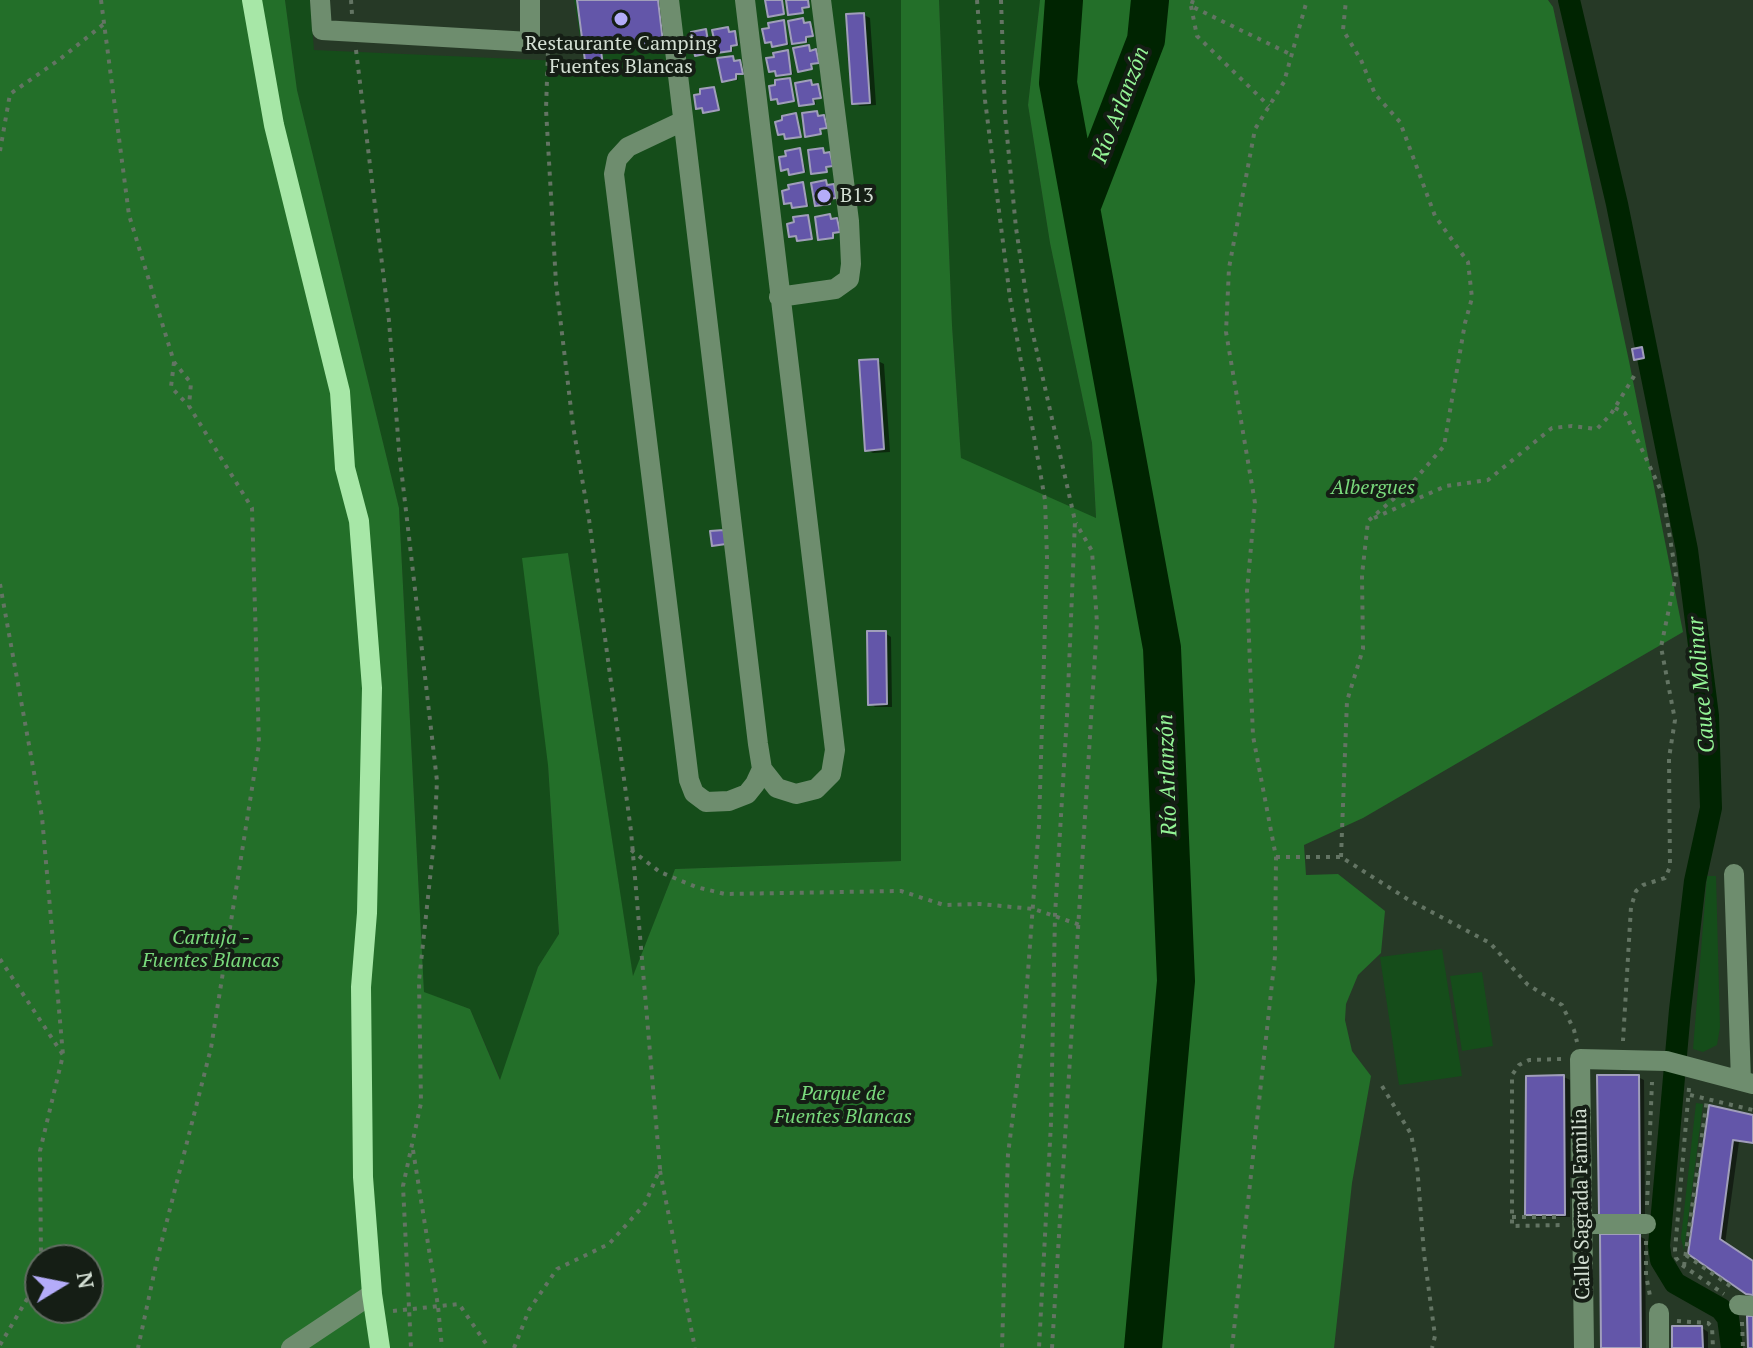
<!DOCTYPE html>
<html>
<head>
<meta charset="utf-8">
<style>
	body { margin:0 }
	#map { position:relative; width:1753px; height:1348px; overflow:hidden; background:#263926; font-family:"PT Serif",serif }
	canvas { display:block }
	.north { position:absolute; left:24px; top:1244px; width:80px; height:80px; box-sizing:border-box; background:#151e15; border:2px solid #616b61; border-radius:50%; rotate:80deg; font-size:22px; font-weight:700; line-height:32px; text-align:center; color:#d3dfd3 }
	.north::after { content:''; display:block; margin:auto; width:28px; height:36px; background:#b4acf9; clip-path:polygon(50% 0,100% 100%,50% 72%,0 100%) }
</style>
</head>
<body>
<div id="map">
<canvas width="1753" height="1348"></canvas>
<div class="north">N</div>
</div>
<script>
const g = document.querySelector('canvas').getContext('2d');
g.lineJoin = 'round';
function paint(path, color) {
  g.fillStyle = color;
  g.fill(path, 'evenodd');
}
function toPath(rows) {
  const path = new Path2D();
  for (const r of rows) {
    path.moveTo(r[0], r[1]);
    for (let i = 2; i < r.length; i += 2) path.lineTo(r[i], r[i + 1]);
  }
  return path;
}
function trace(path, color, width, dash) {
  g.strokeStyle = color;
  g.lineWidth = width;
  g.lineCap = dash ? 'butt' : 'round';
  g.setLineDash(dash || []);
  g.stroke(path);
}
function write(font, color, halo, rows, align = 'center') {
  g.font = font + ' "PT Serif",serif';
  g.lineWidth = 8;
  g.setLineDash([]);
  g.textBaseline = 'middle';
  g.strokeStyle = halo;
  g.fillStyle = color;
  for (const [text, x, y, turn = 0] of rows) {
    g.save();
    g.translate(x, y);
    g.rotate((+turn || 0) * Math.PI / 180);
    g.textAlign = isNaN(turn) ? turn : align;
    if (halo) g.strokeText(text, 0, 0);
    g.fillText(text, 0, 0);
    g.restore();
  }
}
paint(toPath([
	[285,0,310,0,314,50,584,62,574,0,902,0,901,861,675,869,633,978,568,553,548,765,559,935,538,967,501,1081,470,1009,424,993,399,508,297,90],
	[939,0,1040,0,1028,105,1050,243,1092,443,1096,519,961,459,952,325],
	[1707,876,1716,876,1720,1027,1717,1045,1703,1052,1693,1049],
	[1442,949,1462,1076,1399,1085,1380,957],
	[1482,972,1493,1046,1462,1051,1450,976],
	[1696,1103,1703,1104,1684,1251,1681,1238]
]), '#154d1a');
paint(toPath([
	[0,0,285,0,297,90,399,508,424,992,470,1009,500,1080,538,967,559,934,548,765,522,558,568,553,633,976,675,869,901,861,901,0,939,0,952,325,961,458,1096,518,1092,443,1050,243,1028,105,1040,0,1548,0,1553,7,1629,361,1683,632,1363,818,1304,845,1306,875,1338,874,1385,911,1381,953,1358,975,1346,1004,1345,1020,1352,1051,1371,1076,1352,1183,1334,1348,0,1348],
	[40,1260,88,1260,88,1308,40,1308]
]), '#236f29');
paint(toPath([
	[583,0,659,0,665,43,602,51,605,74,591,76,588,75],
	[864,15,870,18,876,105,860,106,854,103],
	[803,20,805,25,812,25,814,36,807,37,808,42,796,44,793,43],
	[783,23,789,45,776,47,773,42,767,41],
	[728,29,730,34,737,35,739,45,732,47,733,51,721,53,718,52],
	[787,52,793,74,780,76,778,71,771,71],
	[733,58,735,63,742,63,744,74,737,75,738,80,726,82,723,81],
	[810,82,813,87,820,87,822,98,815,100,816,104,803,106,801,105],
	[714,89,720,111,707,113,705,108,697,108],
	[796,115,802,137,789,139,786,135,779,134],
	[800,150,806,172,793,175,790,170,783,169],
	[803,184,809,206,796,208,793,204,786,203],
	[808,217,813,239,801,241,798,237,791,236],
	[878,361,884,364,890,452,873,453,867,450],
	[885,633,891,637,892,707,875,707,870,703],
	[1564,1077,1570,1080,1570,1217,1533,1217,1527,1213],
	[1638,1077,1644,1080,1645,1217,1606,1217],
	[1711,1108,1753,1117,1753,1144,1739,1142,1725,1244,1753,1263,1753,1296,1691,1253],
	[1639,1236,1645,1239,1646,1348,1603,1348],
	[1702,1328,1708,1332,1708,1348,1675,1348]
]), '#0007');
trace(toPath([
	[1569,0,1617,204,1687,550,1708,716,1711,808,1695,881,1680,1010,1659,1246,1661,1260,1675,1283,1721,1309,1728,1318,1732,1348]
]), '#002401', 22);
trace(toPath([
	[1064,0,1058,83,1162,648,1176,981,1143,1348],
	[1081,208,1146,40,1150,0]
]), '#002401', 38);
const building = toPath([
	[577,0,658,0,663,42,601,50,604,74,587,76,577,0],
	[765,0,782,0,784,14,768,17,765,0],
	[786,0,808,0,809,7,802,8,803,13,788,15,786,0],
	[864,13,870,103,852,104,846,14,864,13],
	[803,18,804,23,810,22,813,36,806,37,806,42,792,44,788,21,803,18],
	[784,20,787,44,772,47,771,42,765,43,762,29,769,28,768,23,784,20],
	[728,27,729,32,735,31,737,45,731,46,731,51,717,53,712,30,728,27],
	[706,29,710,53,695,56,694,51,687,52,685,38,692,37,691,32,706,29],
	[809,45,810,51,816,49,819,63,811,64,812,69,798,72,793,48,809,45],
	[788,50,791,74,776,76,775,71,769,72,766,58,774,57,773,53,788,50],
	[733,56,734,61,740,60,743,74,736,74,736,79,722,82,717,58,733,56],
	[790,78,794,101,778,104,777,99,771,100,769,86,775,85,775,80,790,78],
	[811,80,812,85,818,84,821,98,813,99,814,104,799,106,795,83,811,80],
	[714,87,719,110,703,113,702,108,696,109,694,95,700,94,700,89,714,87],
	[817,111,818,116,824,115,827,128,820,129,821,134,805,137,802,113,817,111],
	[796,113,801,137,785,139,784,134,778,135,775,122,782,120,782,116,796,113],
	[800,148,804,172,789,175,788,169,781,171,779,157,786,156,785,151,800,148],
	[823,148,824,153,830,152,833,166,826,167,827,172,811,174,808,150,823,148],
	[826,180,827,185,834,184,836,198,829,199,830,204,815,206,811,183,826,180],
	[803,182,807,206,792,208,791,203,784,204,782,191,789,189,788,185,803,182],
	[830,214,831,219,837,218,840,232,833,233,833,238,818,240,815,217,830,214],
	[808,215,812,239,797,241,796,236,789,237,787,224,794,222,793,217,808,215],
	[1642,347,1644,358,1634,360,1632,349,1642,347],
	[878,359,884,449,865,451,859,360,878,359],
	[724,530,726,544,712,546,710,531,724,530],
	[867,631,886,631,887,704,868,705,867,631],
	[1564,1075,1565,1215,1525,1215,1526,1076,1564,1075],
	[1597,1075,1639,1075,1640,1215,1599,1215,1597,1075],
	[1709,1105,1753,1115,1753,1143,1733,1140,1720,1239,1753,1261,1753,1295,1746,1294,1688,1254,1709,1105],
	[1600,1234,1640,1234,1641,1348,1601,1348,1600,1234],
	[1747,1316,1753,1316,1753,1348,1748,1348,1747,1316],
	[1672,1326,1702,1326,1703,1348,1672,1348,1672,1326]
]);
paint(building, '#6356a9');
trace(building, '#a09eba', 2);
trace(toPath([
	[101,0,129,215,174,362,191,383,189,406,252,508,259,744,211,1048,157,1260,138,1348],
	[351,0,352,14],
	[977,0,985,100,1010,298,1045,500,1047,558,1039,825,1023,1038,1008,1154,1002,1348],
	[1001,0,1005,115,1016,228,1030,321,1075,521,1067,716,1055,915,1051,1123,1039,1348],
	[1193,0,1191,6,1292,55],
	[1191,6,1197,36,1269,106],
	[356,50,389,321,399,450,437,781,434,841,419,981,421,1103,403,1186,411,1348],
	[0,151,10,94,60,59,105,23],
	[174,362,171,387,188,405],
	[1615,408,1625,413,1663,495,1676,575,1661,647,1675,720,1669,758,1670,867,1665,878,1643,885,1636,891,1631,907,1623,1041],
	[1374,518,1446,486,1488,480,1552,428,1572,426,1597,429,1611,414,1636,373],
	[0,584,42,817,63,1055],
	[631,850,660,872,696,887,725,894,901,891,944,905,980,904,1034,909,1080,925],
	[1276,857,1341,857,1409,900,1490,943,1528,985,1562,1005,1574,1030,1577,1042],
	[1341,857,1347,701,1363,649,1362,575,1368,521,1412,483,1444,446,1465,323,1472,298,1468,262,1435,216,1400,122,1375,94,1361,60,1343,30,1346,0],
	[0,959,63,1055,40,1151,41,1260],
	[1561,1059,1529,1060,1519,1065,1512,1075,1512,1226,1565,1225],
	[1382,1086,1411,1134,1417,1165,1424,1254,1435,1336,1432,1348],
	[1689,1088,1675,1250,1676,1258,1682,1265,1724,1294],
	[1690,1095,1753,1110],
	[413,1150,438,1306,442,1348],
	[660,1171,695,1348],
	[1647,1205,1652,1082],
	[1512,1217,1561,1217],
	[1646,1241,1646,1275,1650,1296],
	[1686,1255,1733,1288],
	[1684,1266,1707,1099],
	[393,1311,459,1304,489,1348],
	[1677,1321,1708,1323,1712,1327,1713,1348],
	[1742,1322,1743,1348],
	[0,1345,40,1277],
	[514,1348,529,1310,557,1269,609,1244,645,1204,660,1169,631,831,589,519,573,426,556,283,546,109,548,50],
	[1052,1348,1097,623,1092,551,1076,523],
	[1232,1348,1275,956,1276,857,1253,736,1247,591,1255,503,1226,332,1229,268,1255,129,1284,82,1307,0]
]), '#637463', 4, [4, 6]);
trace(toPath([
	[320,0,322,30,530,42,530,0],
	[669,0,758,744,762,769,777,788,796,794,816,789,831,774,835,750,745,0],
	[683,121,628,147,617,159,614,174,689,780,694,793,706,802,729,801,747,794,755,784,762,769],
	[779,297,835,289,849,279,851,264,849,221,821,0],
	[1734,874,1741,1081],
	[1582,1224,1646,1224],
	[1739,1305,1753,1306],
	[291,1348,372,1294],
	[1584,1348,1580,1059,1666,1061,1753,1084],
	[1659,1348,1659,1313]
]), '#6e8d6e', 20);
trace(toPath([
	[252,0,274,125,340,392,345,468,359,521,372,688,367,913,361,987,363,1177,372,1294,380,1348]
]), '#a7e7a7', 20);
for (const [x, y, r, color] of [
	[621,19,8,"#b4acf9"],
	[824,196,8,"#b4acf9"]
]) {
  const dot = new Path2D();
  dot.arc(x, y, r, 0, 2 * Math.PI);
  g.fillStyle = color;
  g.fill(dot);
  trace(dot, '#151e15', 3);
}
write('20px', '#d3dfd3', '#151e15', [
	["Restaurante Camping",621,44],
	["Fuentes Blancas",621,67],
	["B13",840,196,"left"]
]);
write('italic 20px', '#79da7c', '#151e15', [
	["Albergues",1373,488],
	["Cartuja -",211,938],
	["Fuentes Blancas",211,961],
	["Parque de",843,1094],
	["Fuentes Blancas",843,1117]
]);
write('20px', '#d3dfd3', '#151e15', [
	["Calle Sagrada Familia",1582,1204,-91]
]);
write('italic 22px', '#94f596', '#151e15', [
	["Río Arlanzón",1121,105,-69],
	["Cauce Molinar",1702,685,-95],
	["Río Arlanzón",1168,775,-92]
]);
</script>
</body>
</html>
